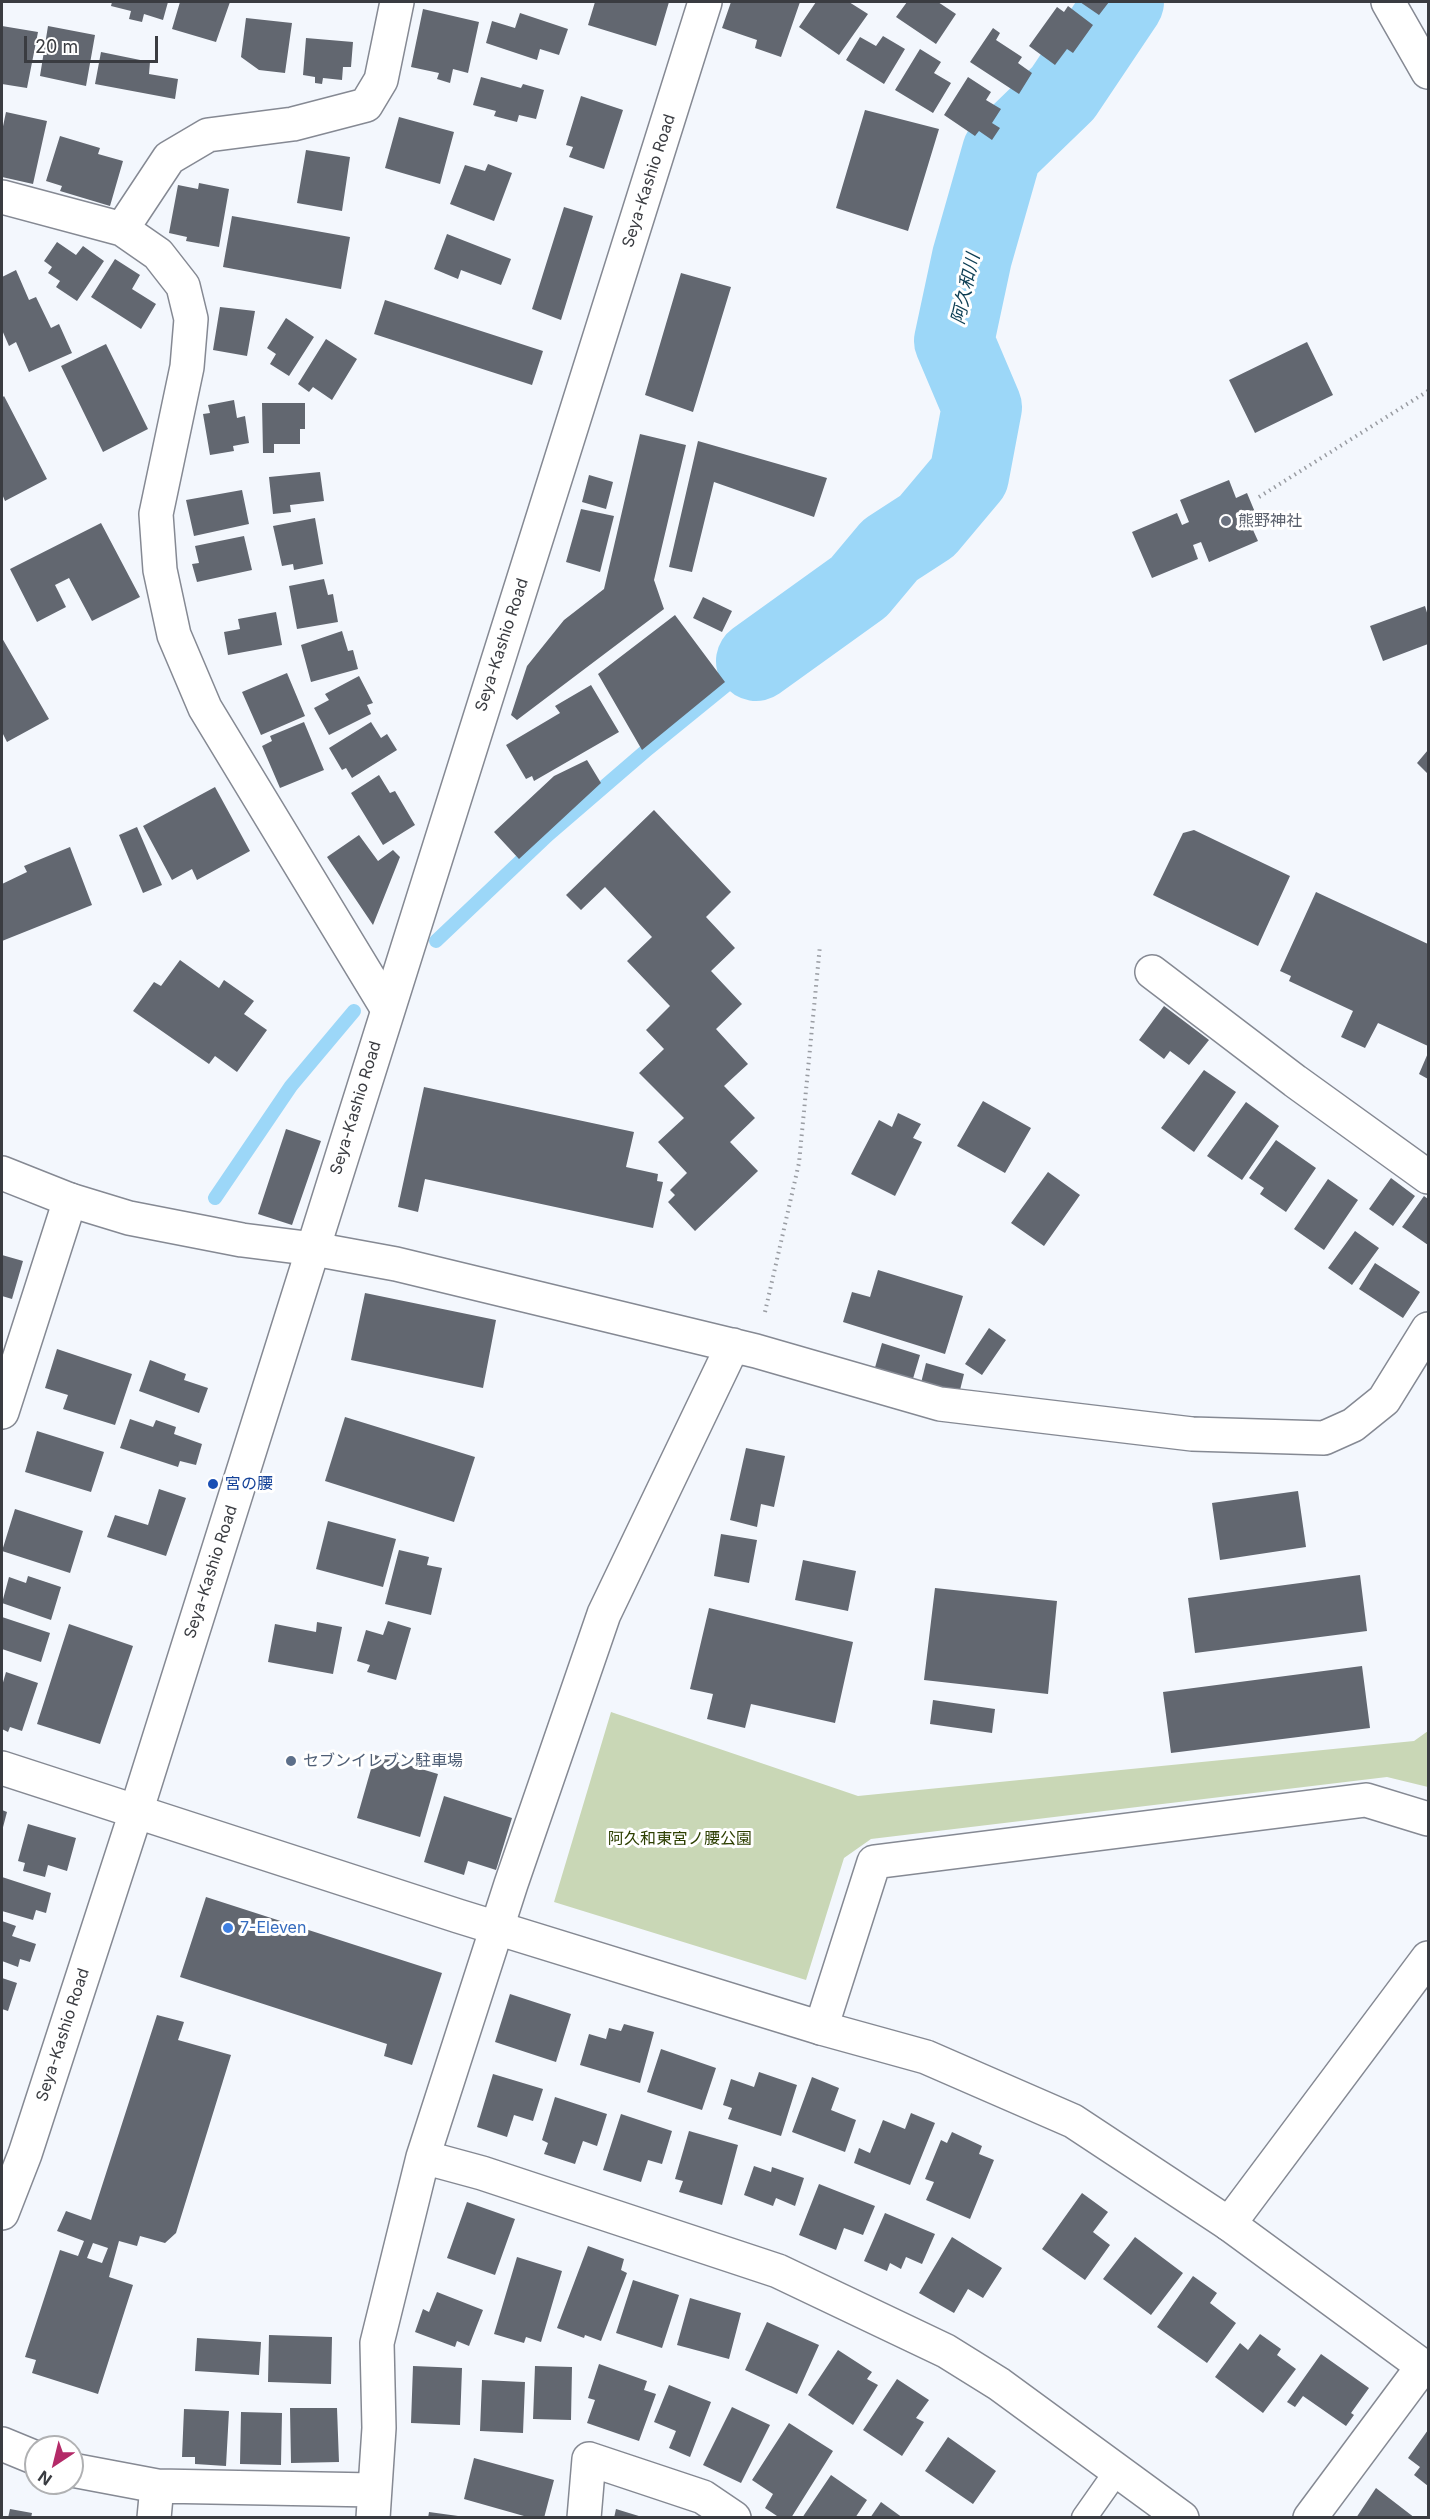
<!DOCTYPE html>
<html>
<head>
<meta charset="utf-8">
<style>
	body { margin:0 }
	#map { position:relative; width:1430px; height:2519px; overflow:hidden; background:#f3f7fd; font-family:Inter,sans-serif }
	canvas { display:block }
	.frame { position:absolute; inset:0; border:3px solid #3a3c41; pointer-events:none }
	.north { position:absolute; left:24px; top:2435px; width:60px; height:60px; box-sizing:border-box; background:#fff; border:2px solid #b0b1b3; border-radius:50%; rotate:215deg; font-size:16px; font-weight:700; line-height:24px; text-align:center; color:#3a3c41 }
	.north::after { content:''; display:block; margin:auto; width:21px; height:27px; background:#b42a68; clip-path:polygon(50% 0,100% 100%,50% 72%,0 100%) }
	.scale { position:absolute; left:24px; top:36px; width:134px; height:27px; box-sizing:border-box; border:3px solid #3a3c41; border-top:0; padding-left:8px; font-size:18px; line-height:21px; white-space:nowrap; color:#3a3c41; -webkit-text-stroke:4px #fff; paint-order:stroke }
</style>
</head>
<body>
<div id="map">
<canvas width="1430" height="2519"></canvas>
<div class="frame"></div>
<div class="north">N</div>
<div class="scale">20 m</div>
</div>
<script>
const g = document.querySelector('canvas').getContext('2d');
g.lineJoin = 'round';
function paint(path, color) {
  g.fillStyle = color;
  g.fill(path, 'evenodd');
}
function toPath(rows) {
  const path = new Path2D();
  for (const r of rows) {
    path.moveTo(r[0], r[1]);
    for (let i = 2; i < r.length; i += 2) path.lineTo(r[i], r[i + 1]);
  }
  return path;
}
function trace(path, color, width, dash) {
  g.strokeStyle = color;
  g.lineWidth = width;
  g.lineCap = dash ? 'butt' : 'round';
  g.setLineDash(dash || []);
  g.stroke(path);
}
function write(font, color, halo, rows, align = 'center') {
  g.font = font + ' Inter,"Noto Sans JP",sans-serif';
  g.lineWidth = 6;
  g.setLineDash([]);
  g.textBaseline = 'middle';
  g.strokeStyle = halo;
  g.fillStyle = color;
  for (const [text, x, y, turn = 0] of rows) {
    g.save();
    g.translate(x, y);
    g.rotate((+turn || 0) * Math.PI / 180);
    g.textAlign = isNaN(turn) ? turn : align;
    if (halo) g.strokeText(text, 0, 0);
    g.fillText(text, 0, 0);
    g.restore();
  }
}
paint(toPath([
	[611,1712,858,1796,1414,1741,1428,1731,1428,1787,1387,1777,871,1839,844,1858,806,1980,554,1902]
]), '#c9d7b6');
trace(toPath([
	[436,941,548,835,649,748,756,661],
	[215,1198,291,1086,354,1011]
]), '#9cd7f8', 14);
trace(toPath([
	[756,661,859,587,890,550,927,526,969,476,982,407,954,341,972,257,1002,152,1063,93,1124,2]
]), '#9cd7f8', 80);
paint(toPath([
	[112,2,168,2,163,20,144,14,142,22,129,19,131,11,111,6],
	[180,2,230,2,216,42,172,29],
	[595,2,669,2,656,46,588,25],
	[731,2,800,2,781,57,755,48,757,40,722,28],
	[816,2,849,2,868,14,839,55,799,27],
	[907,2,938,2,956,14,936,44,896,17],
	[1080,2,1109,2,1099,15],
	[1068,6,1093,25,1073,53,1067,49,1055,65,1029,46,1057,7,1064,12],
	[423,9,479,22,468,73,453,69,450,83,437,79,439,73,411,67],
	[520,13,568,29,559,55,540,49,537,60,486,43,492,21,515,28],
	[246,18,292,23,285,73,259,70,241,57],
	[2,26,38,32,27,88,2,84],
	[48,26,95,35,86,86,40,76],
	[993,28,1000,33,996,40,1022,57,1018,63,1032,73,1019,94,970,62],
	[883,36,905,49,884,84,846,60,860,37,876,46],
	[306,38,353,42,351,67,343,67,342,80,323,78,322,84,315,83,315,77,303,75],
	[920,49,941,62,934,73,951,83,933,113,895,90],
	[101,52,150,62,149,74,178,79,175,99,95,84],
	[481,77,521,88,523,84,544,90,536,119,519,115,517,122,494,116,496,111,473,105],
	[968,77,991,92,986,100,1001,109,992,123,1000,128,992,140,979,131,975,136,944,115],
	[581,96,623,110,604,169,569,157,573,147,566,145],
	[865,110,939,129,908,231,836,208],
	[6,112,47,121,33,184,2,177,2,131],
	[399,117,454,132,440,184,385,168],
	[60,136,100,148,98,154,123,161,110,206,60,191,62,186,46,181],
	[306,150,350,157,342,211,297,203],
	[488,164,512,173,494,221,450,204,465,165,485,171],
	[199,183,229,189,219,247,186,241,187,237,169,233,178,185,198,189],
	[564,207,593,216,561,320,532,309],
	[232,216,350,237,341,289,223,267],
	[447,234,511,259,501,285,461,270,458,279,434,269],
	[57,242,76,255,83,246,104,261,77,301,56,287,60,281,48,273,52,267,44,261],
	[115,259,140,275,132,289,156,304,141,329,91,297],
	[16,270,29,300,36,297,51,328,59,324,72,353,29,372,16,342,9,346,2,330,2,277],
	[681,273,731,287,693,412,645,395],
	[385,300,543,351,532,385,374,334],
	[220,307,255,311,247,356,213,350],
	[286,318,314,337,289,376,270,364,276,354,267,348],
	[326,339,357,359,332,400,313,387,309,392,298,384],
	[1307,342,1333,395,1255,433,1229,380],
	[106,344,148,429,103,452,61,366],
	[4,396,47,479,5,501,2,494,2,398],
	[234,400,237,418,245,416,249,443,233,446,234,451,210,455,203,414,210,413,208,405],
	[262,403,305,403,305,429,300,429,300,444,274,444,274,453,263,453],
	[640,434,686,445,654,580,664,609,517,720,511,715,527,666,564,620,604,589],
	[698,441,827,478,814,517,714,482,692,572,669,567],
	[320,472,324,501,290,505,291,512,273,514,269,477],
	[589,475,613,482,606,509,582,502],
	[1229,480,1236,498,1247,493,1257,517,1249,521,1258,541,1209,562,1201,542,1193,545,1198,559,1152,578,1132,532,1177,513,1182,525,1189,522,1180,500],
	[242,490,249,524,194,536,186,500],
	[581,509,614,516,600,572,566,562],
	[315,518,323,564,294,570,293,564,282,566,273,526],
	[101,523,140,597,92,621,69,578,55,585,66,607,37,622,10,569],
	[244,536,252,570,197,582,192,564,199,563,195,546],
	[324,579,328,595,333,594,338,622,297,629,289,586],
	[703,597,732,611,722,632,693,618],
	[1425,606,1428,616,1428,644,1383,661,1370,626],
	[276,612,282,645,228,655,224,632,240,629,238,619],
	[675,615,725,682,642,750,598,674],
	[342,631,348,651,353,650,358,669,311,682,301,645],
	[2,638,49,719,7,742,2,732],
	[287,673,305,716,261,735,242,692],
	[359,676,373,703,367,705,371,714,329,735,314,708,329,700,325,694],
	[591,685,619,732,534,781,532,776,526,779,506,745,560,713,555,706],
	[304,722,324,770,280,788,262,746,272,741,270,736],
	[371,722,381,738,387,734,397,750,352,778,346,768,342,770,329,748],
	[1428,750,1428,774,1417,763],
	[587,760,601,783,519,859,494,832,554,776],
	[379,775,390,793,395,791,415,825,383,845,351,793],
	[215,787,250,851,197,880,192,869,172,880,143,826],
	[654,810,731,892,706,917,735,948,711,971,742,1004,716,1029,748,1064,724,1086,755,1118,730,1142,758,1171,695,1231,668,1202,675,1195,670,1190,687,1173,658,1142,684,1118,639,1073,664,1049,646,1030,670,1006,627,961,652,937,605,887,581,910,566,895],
	[137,827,162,885,143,893,119,835],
	[1194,830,1290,876,1258,946,1153,895,1183,833],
	[359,835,378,861,393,850,400,857,373,925,327,857],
	[70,847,92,905,2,941,2,884,27,872,24,866],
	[1316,892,1428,944,1428,1046,1378,1023,1365,1048,1341,1037,1353,1011,1289,981,1291,976,1280,971],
	[180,960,219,988,224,980,254,1001,244,1014,267,1030,237,1072,215,1056,209,1064,133,1011,154,982,161,986],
	[1164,1006,1209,1040,1189,1065,1170,1051,1164,1059,1139,1040],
	[1428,1053,1428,1079,1419,1074],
	[1204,1070,1236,1092,1194,1152,1161,1128],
	[424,1087,634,1132,626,1167,658,1174,657,1181,663,1182,653,1228,425,1179,418,1212,398,1207],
	[983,1101,1031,1128,1005,1173,957,1146],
	[1246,1102,1279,1126,1242,1180,1207,1156],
	[898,1113,921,1124,913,1138,922,1142,895,1196,851,1174,879,1120,892,1127],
	[286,1129,321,1141,292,1225,258,1214],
	[1276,1140,1316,1168,1286,1212,1260,1194,1264,1188,1249,1178],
	[1048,1172,1080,1195,1044,1246,1011,1223],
	[1391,1178,1415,1196,1393,1226,1369,1209],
	[1328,1179,1358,1200,1324,1250,1294,1229],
	[1424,1196,1428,1199,1428,1245,1402,1227],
	[1355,1231,1379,1248,1352,1285,1328,1268],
	[2,1255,23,1261,12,1299,2,1296],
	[1375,1263,1420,1292,1403,1318,1359,1289],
	[878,1270,963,1296,945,1354,843,1322,852,1292,870,1297],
	[365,1293,496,1320,483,1388,351,1360],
	[989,1328,1006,1340,982,1375,965,1364],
	[882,1343,920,1355,912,1382,874,1371],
	[57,1349,132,1374,115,1425,63,1409,68,1395,45,1388],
	[150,1360,186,1374,184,1380,208,1388,199,1413,139,1391],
	[926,1363,964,1374,959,1394,921,1383],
	[345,1417,475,1457,454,1522,325,1481],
	[130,1419,153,1427,156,1420,176,1427,174,1434,202,1444,196,1465,180,1461,178,1467,120,1448],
	[37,1431,104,1452,91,1492,25,1472],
	[746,1448,785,1456,774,1507,761,1504,757,1527,730,1520],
	[159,1489,186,1498,166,1556,107,1537,115,1515,148,1525],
	[1298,1491,1306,1547,1220,1560,1212,1503],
	[15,1509,83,1531,70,1573,2,1551],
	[328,1521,396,1539,383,1587,316,1569],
	[721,1534,757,1540,749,1583,714,1576],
	[399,1550,429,1557,427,1565,442,1568,431,1615,385,1604],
	[803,1560,856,1571,848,1611,795,1600],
	[1360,1575,1367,1631,1195,1653,1188,1598],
	[28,1576,61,1587,51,1620,2,1603,9,1577,26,1583],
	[935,1588,1057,1601,1048,1694,924,1680],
	[709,1608,853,1642,835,1723,751,1704,745,1728,707,1719,713,1694,690,1689],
	[2,1617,50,1633,41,1662,2,1649],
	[388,1621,411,1628,396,1680,367,1672,370,1665,357,1661,366,1630,383,1635],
	[317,1622,342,1627,333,1674,268,1662,275,1624,316,1632],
	[69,1624,133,1646,100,1744,37,1724],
	[1362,1666,1370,1728,1171,1753,1163,1692],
	[6,1672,38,1683,22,1731,10,1727,8,1732,2,1729,2,1686],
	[933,1700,995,1709,992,1733,930,1724],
	[375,1755,438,1774,420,1837,357,1818],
	[444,1796,512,1818,496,1870,468,1861,464,1875,424,1862],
	[2,1810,7,1812,2,1831],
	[28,1824,76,1838,67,1871,48,1865,45,1877,23,1871,25,1863,18,1861],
	[2,1877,51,1893,46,1913,36,1910,33,1920,2,1911],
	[206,1897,442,1973,412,2065,384,2056,387,2044,180,1977],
	[2,1921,16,1926,12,1936,36,1944,30,1962,20,1959,18,1967,2,1961],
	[2,1978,17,1983,8,2011,2,2009],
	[510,1994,571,2014,556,2062,495,2042],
	[157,2015,184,2022,178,2040,231,2055,176,2233,165,2243,140,2236,137,2246,119,2241,109,2277,133,2285,98,2394,32,2373,36,2360,25,2357,60,2250,78,2256,84,2241,57,2231,66,2211,91,2220],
	[93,2243,108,2248,102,2263,87,2258],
	[624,2024,654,2032,640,2083,580,2065,589,2034,606,2039,609,2028,621,2031],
	[661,2049,716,2068,702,2110,647,2092],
	[759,2072,797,2085,781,2136,728,2119,732,2108,723,2105,731,2079,754,2087],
	[493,2074,543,2089,533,2121,514,2115,507,2137,477,2127],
	[812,2077,839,2088,831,2110,856,2120,845,2152,792,2132],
	[555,2097,607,2114,597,2146,583,2141,575,2164,544,2154,548,2143,542,2140],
	[911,2113,935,2123,910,2185,854,2163,859,2148,870,2153,883,2120,905,2129],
	[621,2114,672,2131,662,2164,648,2160,641,2182,603,2170],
	[689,2131,738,2145,722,2205,679,2192,683,2181,675,2179],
	[952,2132,982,2146,979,2154,994,2160,970,2219,926,2200,934,2182,925,2179,941,2140,947,2143],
	[754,2166,771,2172,772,2167,804,2178,795,2206,776,2198,773,2206,744,2195],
	[819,2184,875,2206,863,2235,844,2228,836,2250,799,2235],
	[1082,2193,1108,2212,1093,2232,1110,2245,1085,2280,1042,2249],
	[467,2202,515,2219,495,2275,447,2258],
	[885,2213,935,2234,922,2264,906,2257,901,2269,890,2263,887,2271,864,2261],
	[952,2237,1002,2268,983,2298,968,2289,954,2313,919,2293],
	[1135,2237,1183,2273,1151,2315,1103,2279],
	[588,2246,624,2259,621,2270,627,2273,601,2341,585,2335,584,2338,557,2328],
	[517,2257,562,2271,541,2342,526,2337,524,2343,494,2334],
	[1193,2276,1217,2293,1210,2303,1236,2323,1207,2363,1157,2327],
	[633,2280,679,2295,662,2348,616,2333],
	[437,2292,483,2310,469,2346,457,2341,455,2347,415,2332,423,2309,429,2312],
	[690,2298,741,2313,729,2359,677,2345],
	[767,2322,819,2345,797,2394,745,2370],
	[1260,2334,1281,2349,1277,2355,1296,2369,1263,2413,1215,2377,1240,2343,1248,2350],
	[269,2335,332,2337,331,2384,268,2382],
	[197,2338,261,2342,259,2375,195,2371],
	[838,2350,872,2372,867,2379,878,2385,853,2425,808,2395],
	[1321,2354,1369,2388,1351,2413,1354,2415,1346,2426,1303,2396,1295,2407,1287,2402],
	[599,2364,647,2381,644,2390,656,2394,639,2441,587,2423,595,2400,588,2398],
	[413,2366,462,2368,460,2425,411,2423],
	[535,2366,572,2367,571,2420,533,2419],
	[897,2379,929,2400,916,2418,924,2422,902,2456,863,2430],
	[482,2380,525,2382,523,2433,480,2431],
	[669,2385,711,2402,690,2457,669,2448,676,2431,654,2422],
	[732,2407,770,2425,741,2483,703,2465],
	[290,2408,337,2408,339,2462,291,2463],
	[184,2409,229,2411,226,2466,195,2464,195,2457,182,2457],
	[241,2412,282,2413,281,2465,240,2464],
	[789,2423,833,2451,791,2518,780,2518,765,2508,773,2494,752,2480],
	[1428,2430,1428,2486,1414,2475,1420,2467,1408,2458],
	[948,2437,996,2471,973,2504,925,2471],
	[474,2458,554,2480,544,2518,531,2518,464,2499],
	[831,2475,867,2500,855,2518,802,2518],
	[1376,2488,1415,2518,1356,2518],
	[881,2502,903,2518,870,2518],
	[10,2509,32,2513,31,2518,8,2518],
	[616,2509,642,2517,642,2518,614,2518],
	[429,2512,458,2516,458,2518,428,2518]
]), '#626770');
const lane = toPath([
	[1084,2518,1117,2471]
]);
const street = toPath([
	[2,197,122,229,158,254,183,286,191,319,187,367,156,514,160,570,174,635,205,708,387,1008],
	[122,229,169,158,208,135,293,124,366,105,381,80,397,2],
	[1152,972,1295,1081,1428,1177],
	[2,1173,70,1200,129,1218,242,1240,314,1249,396,1264,756,1351,940,1404,1192,1434,1324,1438,1353,1425,1384,1400,1428,1329],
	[821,2028,874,1862,1366,1800,1428,1819],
	[423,2157,482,2173,778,2271,946,2351,999,2384,1182,2518],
	[1229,2224,1428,1958],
	[2,2444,36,2458],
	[72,2470,157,2486,374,2490],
	[154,2518,157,2486],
	[373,2518,379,2428,377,2343,423,2157,511,1884,604,1614,733,1345],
	[584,2518,589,2459,703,2497,734,2518],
	[1310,2518,1423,2366]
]);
const secondary = toPath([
	[1388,2,1428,72],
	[2,1412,70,1200],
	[2,1768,458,1916,821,2028,926,2057,1073,2121,1229,2224,1428,2370],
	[2,2213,25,2154,136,1812,705,2]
]);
trace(lane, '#858993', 27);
trace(street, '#858993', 36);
trace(secondary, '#858993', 36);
trace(toPath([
	[1259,497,1428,391],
	[765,1312,799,1163,820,945]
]), '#999ca2', 4, [1.5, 4.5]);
trace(lane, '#fff', 24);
trace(street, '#fff', 33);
trace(secondary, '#fff', 33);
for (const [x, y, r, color] of [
	[1226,521,6,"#6b7280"],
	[213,1484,6,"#1a4fb4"],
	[291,1761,6,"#5c6f8a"],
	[228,1928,6,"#3f7fe0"]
]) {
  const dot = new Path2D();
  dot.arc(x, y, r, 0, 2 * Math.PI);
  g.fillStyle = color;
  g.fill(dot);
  trace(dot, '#fff', 2);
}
write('16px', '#3a3c41', '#fff', [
	["Seya-Kashio Road",649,181,-72],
	["Seya-Kashio Road",502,645,-72],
	["Seya-Kashio Road",356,1108,-73],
	["Seya-Kashio Road",211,1572,-72],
	["Seya-Kashio Road",63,2035,-72]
]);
write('16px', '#5b616d', '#fff', [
	["熊野神社",1238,521]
], 'left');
write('16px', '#164399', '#fff', [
	["宮の腰",225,1484]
], 'left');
write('16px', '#4e5e75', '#fff', [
	["セブンイレブン駐車場",303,1761]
], 'left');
write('16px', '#2d3f02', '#fff', [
	["阿久和東宮ノ腰公園",680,1839]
]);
write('16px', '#366cbe', '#fff', [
	["7-Eleven",240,1928]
], 'left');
write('italic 18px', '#0b3d53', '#fff', [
	["阿久和川",966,289,-77]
]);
</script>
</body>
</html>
